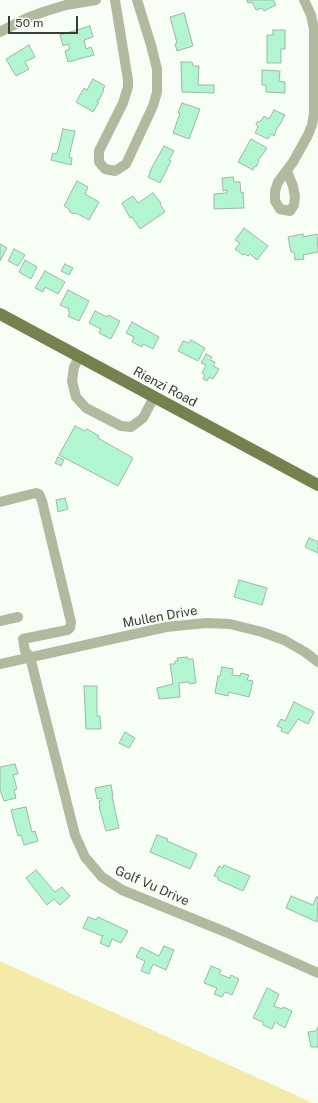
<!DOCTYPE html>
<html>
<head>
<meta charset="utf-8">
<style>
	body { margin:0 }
	#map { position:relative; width:318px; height:1103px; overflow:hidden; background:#f7fef5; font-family:"Public Sans",sans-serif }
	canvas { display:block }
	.scale { position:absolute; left:8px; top:16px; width:70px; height:18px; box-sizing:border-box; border:2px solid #373e36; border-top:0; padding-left:5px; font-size:12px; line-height:14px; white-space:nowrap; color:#373e36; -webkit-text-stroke:3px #f7fef5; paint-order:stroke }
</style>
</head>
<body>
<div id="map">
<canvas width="318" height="1103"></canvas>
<div class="scale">50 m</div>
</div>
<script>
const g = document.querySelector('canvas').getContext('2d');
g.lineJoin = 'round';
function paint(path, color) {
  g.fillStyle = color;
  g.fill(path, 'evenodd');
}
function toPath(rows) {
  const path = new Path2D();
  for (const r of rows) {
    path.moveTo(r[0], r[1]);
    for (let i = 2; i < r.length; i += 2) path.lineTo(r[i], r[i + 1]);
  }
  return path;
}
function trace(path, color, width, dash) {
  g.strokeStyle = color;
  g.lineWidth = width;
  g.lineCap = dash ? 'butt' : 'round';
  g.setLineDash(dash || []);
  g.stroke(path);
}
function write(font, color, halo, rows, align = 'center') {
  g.font = font + ' "Public Sans",sans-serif';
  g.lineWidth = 3.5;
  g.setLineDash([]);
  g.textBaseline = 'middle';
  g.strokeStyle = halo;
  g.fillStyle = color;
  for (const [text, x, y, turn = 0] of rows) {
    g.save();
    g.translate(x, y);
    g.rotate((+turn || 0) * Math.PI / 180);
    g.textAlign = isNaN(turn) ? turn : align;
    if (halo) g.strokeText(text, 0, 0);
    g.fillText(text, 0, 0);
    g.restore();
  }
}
paint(toPath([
	[0,961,313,1103,0,1103]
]), '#f4ebab');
const building = toPath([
	[247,0,273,0,276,5,264,11,262,8,256,10,252,2,248,3,247,0],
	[184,13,193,46,177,51,175,44,177,43,170,17,184,13],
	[90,26,93,37,84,40,86,49,91,47,94,55,68,62,65,51,70,49,68,44,63,46,60,35,90,26],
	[273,30,285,30,285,49,281,49,281,63,267,63,267,35,273,35,273,30],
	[29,45,35,57,25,62,29,69,16,76,6,59,29,45],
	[181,62,192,62,193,66,199,66,198,85,214,85,214,93,182,92,181,62],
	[262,70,280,71,279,81,285,82,285,93,266,92,266,85,262,85,262,70],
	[93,79,105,86,103,89,104,90,99,100,98,99,97,101,99,102,93,112,76,102,84,88,87,90,93,79],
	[182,103,200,109,189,139,173,133,180,113,178,113,182,103],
	[274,110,285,115,279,126,278,126,274,136,271,134,268,139,255,133,258,127,256,124,257,122,261,121,264,116,269,119,274,110],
	[63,129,75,131,69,157,72,158,71,165,51,160,53,153,57,154,63,129],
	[251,139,267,148,261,157,260,157,258,160,259,161,256,167,255,166,253,170,238,162,251,139],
	[164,146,174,151,169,160,171,161,160,183,148,177,151,171,150,171,164,146],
	[233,177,234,182,240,182,241,193,243,192,244,208,214,209,214,194,227,193,227,190,223,191,222,178,233,177],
	[77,181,88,187,85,194,99,202,89,220,76,213,73,214,70,212,69,209,64,206,77,181],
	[153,193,161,203,160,204,165,212,140,229,132,217,130,218,122,203,133,196,138,203,153,193],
	[244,228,268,246,257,260,250,254,248,256,245,254,243,255,235,249,240,243,235,240,244,228],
	[303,234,303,237,317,234,318,252,303,255,304,259,295,260,294,252,291,252,288,237,303,234],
	[0,244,7,248,0,261,0,244],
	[14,249,25,255,18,266,8,261,14,249],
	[25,260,37,267,31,279,19,272,25,260],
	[65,264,73,268,69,275,61,271,65,264],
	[45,271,65,282,58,294,45,287,43,292,35,288,45,271],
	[68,290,89,301,79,321,68,316,70,312,68,311,69,309,60,305,68,290],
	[95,311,107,317,108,315,120,321,111,339,99,333,101,329,89,323,95,311],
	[132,322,159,337,153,349,143,344,142,347,132,342,134,337,126,333,132,322],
	[191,340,205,348,198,361,178,351,183,341,189,343,191,340],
	[206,354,212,357,210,360,215,362,213,366,219,369,213,379,209,377,207,381,203,379,205,375,202,373,206,365,201,363,206,354],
	[75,426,85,431,87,429,99,436,98,438,133,458,118,486,59,455,75,426],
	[58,457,64,460,61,466,55,463,58,457],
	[65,498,68,509,58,512,56,500,65,498],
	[309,538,318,542,318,553,305,547,309,538],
	[239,580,267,588,262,605,234,597,239,580],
	[187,657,187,659,193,659,196,683,189,684,189,682,179,683,180,697,159,699,157,688,173,684,170,664,175,664,175,661,178,661,177,658,187,657],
	[222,667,233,669,232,675,240,676,241,673,249,675,247,680,253,681,249,697,229,692,228,696,215,693,218,676,220,676,222,667],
	[84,686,97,686,97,716,100,716,101,729,86,729,84,686],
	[294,702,314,712,308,724,298,719,288,734,281,731,282,728,277,726,281,719,285,721,294,702],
	[125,732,135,738,129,748,119,743,125,732],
	[15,764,18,774,13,775,17,789,14,790,16,798,4,801,0,790,0,767,15,764],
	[111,785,113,796,112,796,119,828,106,831,99,807,100,807,99,801,102,800,101,798,97,799,95,788,111,785],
	[26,807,32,832,35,831,38,841,24,845,21,835,18,836,11,810,26,807],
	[157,835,168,839,167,841,197,854,190,869,150,852,157,835],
	[224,865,250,876,243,891,218,880,219,878,214,876,219,866,223,868,224,865],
	[36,870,55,892,62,887,70,896,60,905,54,899,47,905,26,878,36,870],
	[291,896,313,905,316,897,318,897,317,922,286,908,291,896],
	[88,917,96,920,98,917,128,931,123,940,122,940,121,943,112,939,109,947,100,943,103,935,102,936,83,928,88,917],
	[164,946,174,950,166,970,153,964,149,974,141,971,145,961,136,957,141,947,159,956,164,946],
	[211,966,221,970,219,974,230,978,231,975,239,979,232,995,225,992,222,997,214,994,217,988,204,983,211,966],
	[267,988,279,994,274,1006,282,1009,283,1007,292,1011,285,1028,275,1022,272,1029,263,1025,263,1022,253,1018,267,988],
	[318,1027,318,1047,311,1047,308,1032,316,1031,318,1027]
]);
paint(building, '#b1f6d1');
trace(building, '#9db7a9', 1);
trace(toPath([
	[115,0,128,80,128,87,123,103,99,151,99,162,105,169,115,171,126,164,153,106,157,92,157,69,151,45,137,0],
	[0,32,25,19,43,12,66,5,96,0],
	[287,171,293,186,295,197,294,205,290,211,280,209,275,201,275,191,278,182,293,162,308,135,312,125,314,113,314,29,311,15,304,0],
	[79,357,74,367,72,381,76,397,86,408,121,426,131,427,143,418,154,397],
	[0,502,36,493,39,494,42,501,71,622,70,628,67,630,23,639,25,651,30,657,75,835,85,857,102,877,122,890,228,933,318,973],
	[0,621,18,617],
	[0,664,166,627,206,623,230,624,262,632,284,640,305,652,318,662]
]), '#b1b99f', 10);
trace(toPath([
	[0,314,318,485]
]), '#748250', 12);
write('13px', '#373e36', '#f7fef5', [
	["Rienzi Road",165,387,28],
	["Mullen Drive",160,617,-10],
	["Golf Vu Drive",152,886,24]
]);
</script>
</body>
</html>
